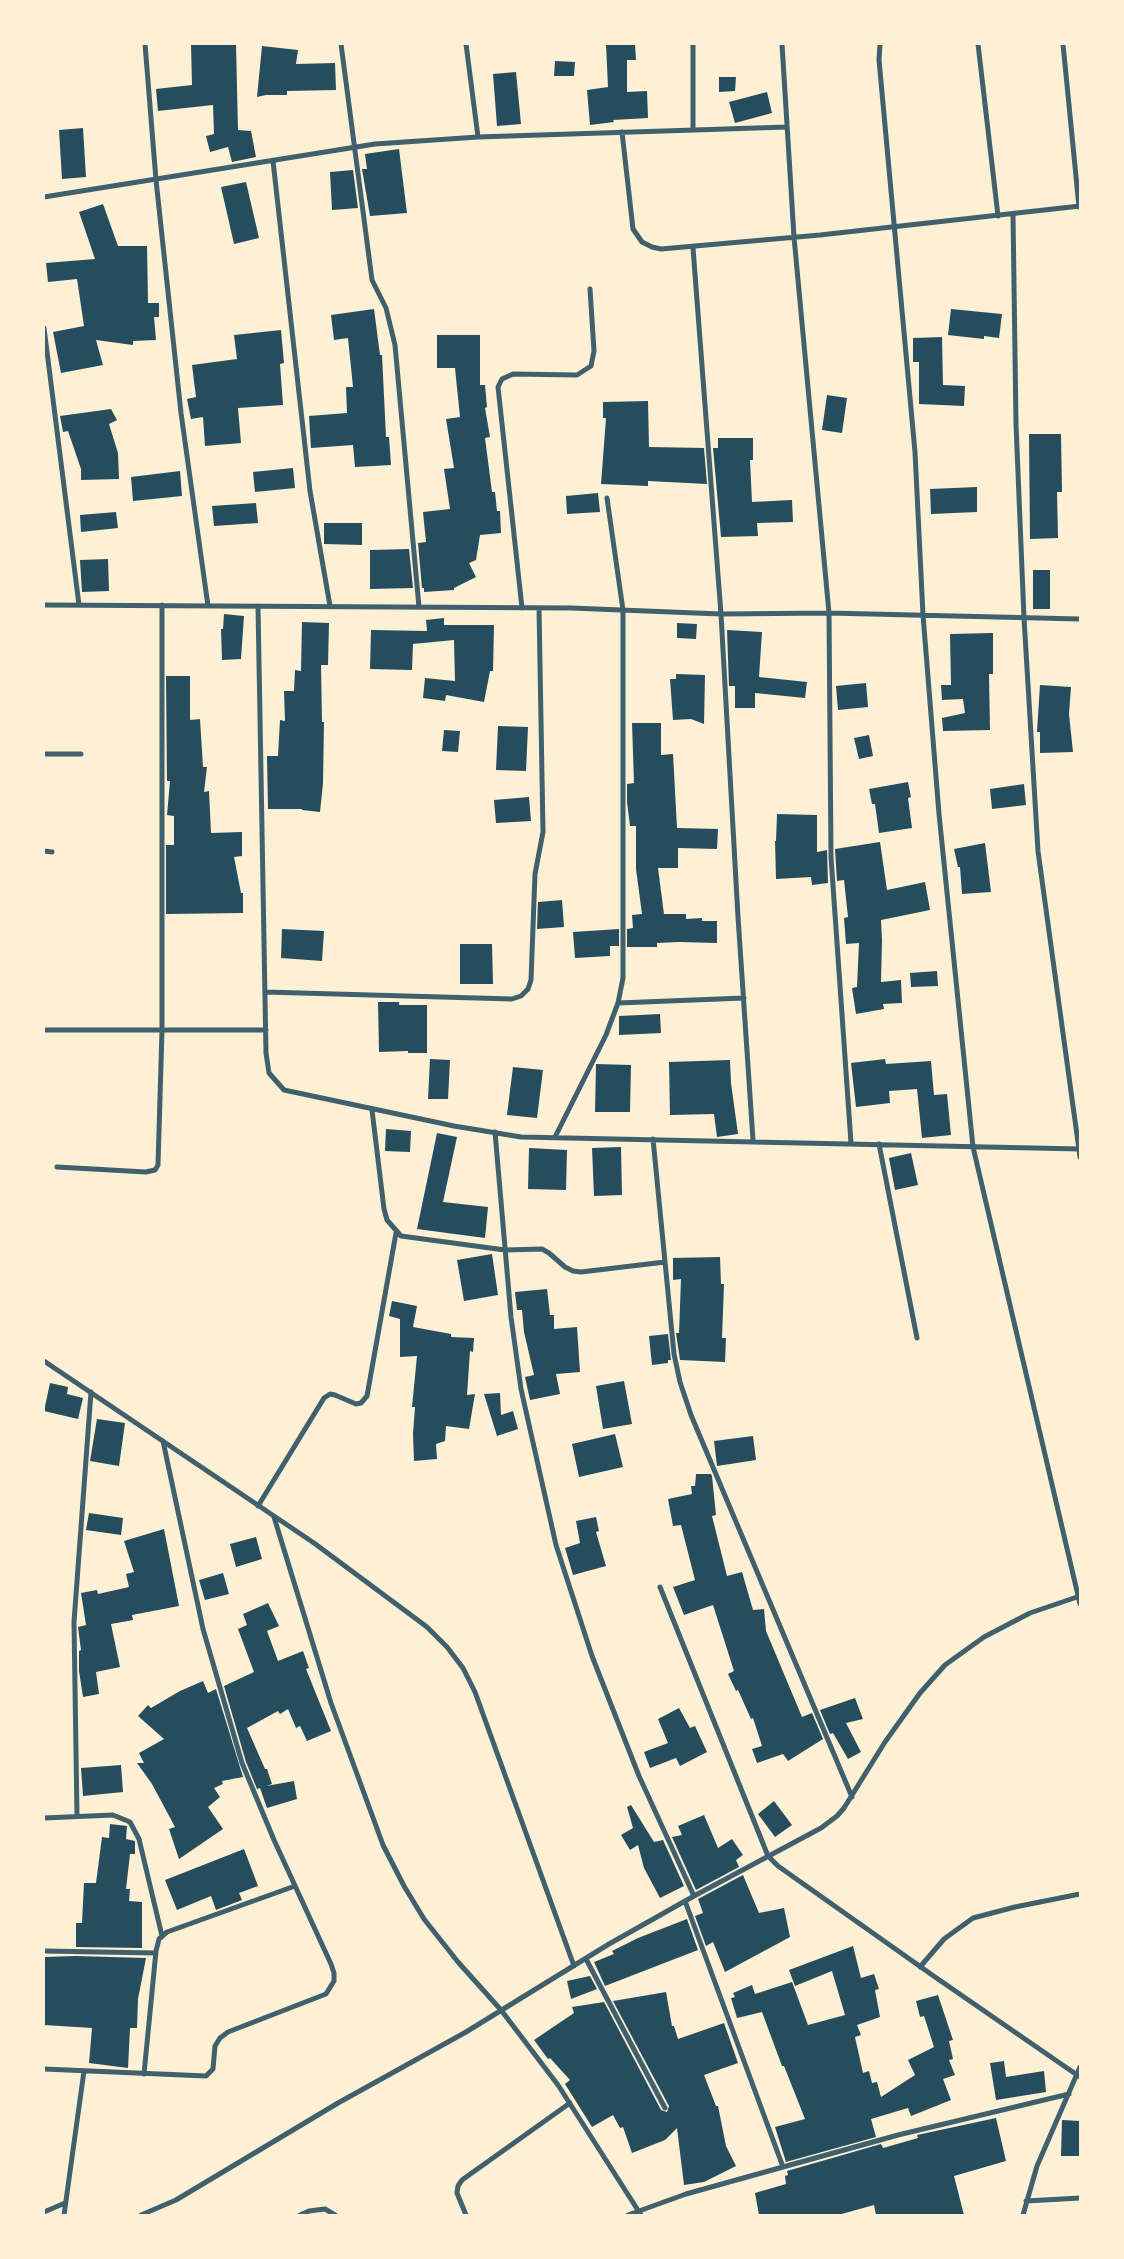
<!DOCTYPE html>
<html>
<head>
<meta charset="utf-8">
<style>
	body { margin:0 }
	#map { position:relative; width:1124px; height:2259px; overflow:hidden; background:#fdf0d5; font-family:"Work Sans",sans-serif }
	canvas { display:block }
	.frame { position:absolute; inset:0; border:45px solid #fdf0d5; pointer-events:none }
</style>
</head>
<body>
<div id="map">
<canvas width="1124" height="2259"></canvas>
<div class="frame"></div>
</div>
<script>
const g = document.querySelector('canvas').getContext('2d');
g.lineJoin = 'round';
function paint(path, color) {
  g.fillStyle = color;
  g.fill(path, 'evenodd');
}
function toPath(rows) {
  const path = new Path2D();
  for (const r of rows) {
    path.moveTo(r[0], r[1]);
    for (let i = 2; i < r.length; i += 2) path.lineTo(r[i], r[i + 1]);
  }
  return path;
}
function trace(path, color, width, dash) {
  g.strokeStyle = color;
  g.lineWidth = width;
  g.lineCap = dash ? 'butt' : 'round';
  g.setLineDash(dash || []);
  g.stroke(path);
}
paint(toPath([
	[191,44,236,44,238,130,251,131,256,157,232,162,228,147,210,152,206,136,214,134,213,105,158,111,156,89,192,85],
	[606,44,635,44,636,60,627,60,627,92,647,91,648,118,613,120,614,122,590,125,587,90,608,87],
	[262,46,298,50,296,64,335,63,336,90,287,91,287,95,266,95,257,97],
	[555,61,575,62,574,76,554,76],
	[516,72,521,124,497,126,493,74],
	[719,77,736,77,735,91,719,92],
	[767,92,772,113,735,123,729,102],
	[83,128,86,177,62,179,59,130],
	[399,149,407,213,370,216,362,169,367,169,365,154],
	[353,170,358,208,332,210,330,172],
	[246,182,259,238,234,244,221,187],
	[103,204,118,246,147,246,148,303,159,303,159,317,154,317,156,340,133,341,133,345,96,340,103,365,61,373,53,332,84,326,77,279,48,282,46,263,95,259,79,212],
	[374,309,380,355,382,355,386,437,389,437,391,465,355,467,353,445,311,448,309,416,347,413,346,387,353,387,348,338,334,340,331,315],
	[951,309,1002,314,999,338,984,336,984,339,948,335],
	[281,330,284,363,280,364,283,405,238,408,241,443,205,446,203,417,191,419,187,399,196,397,192,365,237,359,234,335],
	[437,335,480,335,480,385,485,385,487,407,485,408,490,437,485,438,492,492,495,492,497,511,500,511,501,533,480,535,476,560,469,563,476,577,454,588,454,590,424,592,424,588,422,588,418,543,426,542,423,512,450,509,444,469,454,468,446,419,460,417,455,368,437,368],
	[942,337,943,385,965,386,964,406,919,404,919,362,913,362,913,338],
	[827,395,847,398,842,433,822,430],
	[648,401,649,447,704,448,707,484,648,481,648,486,601,484,606,418,603,418,603,402],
	[111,409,117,420,109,424,118,453,119,479,81,480,81,469,68,431,63,432,60,416],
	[1029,434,1061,434,1062,492,1057,492,1058,538,1030,539],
	[718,438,753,438,753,460,750,460,752,502,792,500,793,522,757,523,758,536,721,537,713,448,718,448],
	[293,468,295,488,255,492,253,472],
	[180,471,182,496,133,501,131,477],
	[977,487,977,512,931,514,930,489],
	[598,493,600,512,567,514,566,496],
	[256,503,258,523,214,526,212,506],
	[116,512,118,528,81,532,80,515],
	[324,523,362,523,362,545,324,544],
	[409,549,413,588,370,589,370,550],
	[108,559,109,591,82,592,80,560],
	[1033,570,1050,570,1050,609,1033,609],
	[224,614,244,616,241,659,222,660,221,629,223,629],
	[444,618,444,625,494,625,493,671,490,671,484,702,446,695,445,701,423,698,425,678,455,681,454,640,413,644,412,670,370,669,371,630,427,631,426,620],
	[302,622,329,623,328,665,321,665,322,722,324,722,323,783,320,812,302,810,302,809,268,809,267,756,278,756,280,720,285,721,284,691,294,691,295,670,301,671],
	[677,623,697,624,696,639,677,638],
	[727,630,762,632,759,677,807,682,805,698,755,693,755,708,735,708,735,686,729,686],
	[993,633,993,674,989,674,990,730,943,731,942,718,965,713,963,699,942,700,941,685,951,685,950,634],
	[676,674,705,675,704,724,691,719,673,720,670,679,676,679],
	[166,676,190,676,190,720,200,719,203,767,207,767,204,792,209,791,211,833,242,832,242,856,234,857,241,893,243,893,243,913,166,914,166,845,174,845,174,816,167,815,170,781,167,781],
	[866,683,868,707,838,710,836,686],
	[1040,685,1071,687,1069,714,1073,752,1040,753,1040,732,1037,732],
	[632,723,661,723,661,755,673,754,677,828,718,829,717,849,678,848,678,868,658,868,664,914,686,914,686,919,702,918,702,921,717,921,717,943,678,942,657,943,657,947,627,947,627,929,633,928,632,915,642,914,636,869,636,826,630,826,627,802,627,784,634,783],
	[498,726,528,727,526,771,496,770],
	[444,730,460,731,458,752,442,751],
	[869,735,873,756,859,759,854,738],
	[908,782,911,797,908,798,912,828,879,833,875,804,872,804,869,789],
	[1024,784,1026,805,992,809,990,789],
	[529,797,531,821,496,823,494,800],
	[777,814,817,815,817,852,827,850,828,883,812,885,811,877,776,879,775,841,776,841],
	[880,842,887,890,925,882,930,910,881,920,882,940,881,982,901,980,902,1003,883,1004,884,1009,856,1014,852,988,857,987,859,943,846,944,844,918,848,917,844,880,837,881,835,849],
	[985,843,991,892,962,894,960,867,958,867,954,849],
	[562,900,564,927,537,929,538,902],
	[282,929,324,931,322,961,281,958],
	[619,929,619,946,610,946,610,956,575,958,573,932],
	[460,944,492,944,493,984,460,984],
	[937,971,938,986,911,987,910,973],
	[378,1002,399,1002,399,1005,427,1005,427,1053,408,1053,408,1051,379,1052],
	[660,1014,661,1033,619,1035,619,1016],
	[430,1059,450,1060,448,1099,428,1099],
	[885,1059,886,1064,931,1061,934,1095,947,1094,951,1135,922,1138,917,1089,889,1091,890,1103,856,1107,851,1063],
	[730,1060,731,1083,738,1134,717,1137,714,1114,670,1115,669,1062],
	[596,1064,631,1065,630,1112,595,1112],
	[513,1067,543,1070,537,1118,507,1115],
	[386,1129,411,1131,410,1152,385,1151],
	[437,1133,457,1137,443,1202,488,1207,485,1238,417,1229],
	[621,1147,622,1195,594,1196,592,1148],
	[529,1148,567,1150,566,1190,528,1189],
	[911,1153,918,1185,895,1190,889,1158],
	[492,1254,498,1295,464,1301,457,1260],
	[720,1257,721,1284,724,1284,722,1338,726,1338,725,1362,680,1360,676,1333,679,1333,681,1279,673,1280,673,1258],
	[547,1289,550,1315,554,1315,554,1329,577,1327,580,1372,556,1374,560,1394,530,1400,525,1377,534,1375,524,1332,522,1310,517,1310,515,1292],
	[392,1301,417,1306,413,1327,451,1334,451,1337,474,1338,473,1352,470,1351,467,1395,475,1394,469,1429,446,1426,445,1441,436,1444,437,1459,414,1461,413,1434,415,1407,412,1407,417,1356,400,1357,400,1319,389,1316],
	[668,1334,671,1360,668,1360,668,1363,652,1365,649,1336],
	[624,1381,632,1424,603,1429,596,1386],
	[50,1383,68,1387,67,1394,83,1398,78,1419,44,1411],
	[500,1393,501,1415,513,1411,518,1429,497,1436,484,1394],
	[97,1419,125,1423,119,1466,90,1461],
	[615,1434,623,1467,579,1477,572,1444],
	[753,1436,756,1460,717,1466,714,1441],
	[696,1474,711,1474,712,1476,716,1515,712,1516,727,1576,742,1572,753,1610,764,1609,766,1631,802,1717,812,1713,823,1739,788,1761,783,1754,757,1763,752,1749,762,1746,753,1718,751,1719,738,1690,736,1691,728,1674,734,1671,713,1605,684,1615,673,1587,695,1580,681,1525,673,1526,668,1499,692,1494,691,1486,695,1486],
	[89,1513,123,1518,121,1535,86,1530],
	[596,1517,599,1531,596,1532,606,1566,573,1575,565,1548,580,1543,576,1521],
	[164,1529,179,1606,132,1615,133,1620,111,1624,120,1667,96,1672,99,1694,83,1697,79,1671,79,1651,81,1650,78,1627,86,1625,81,1593,97,1590,98,1594,129,1587,126,1574,134,1572,124,1541],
	[256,1537,262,1559,236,1567,230,1544],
	[223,1573,229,1594,205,1600,199,1580],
	[268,1603,279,1626,267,1631,278,1661,303,1651,309,1668,306,1669,331,1731,307,1741,300,1726,296,1728,288,1709,280,1714,278,1711,247,1728,265,1769,267,1769,272,1784,266,1786,294,1781,297,1799,267,1808,260,1788,257,1789,246,1762,224,1686,254,1672,238,1629,247,1625,243,1614],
	[203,1681,208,1693,216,1689,243,1777,222,1781,223,1784,214,1788,220,1797,208,1807,223,1829,179,1859,169,1829,175,1827,152,1784,137,1763,144,1763,139,1753,164,1739,138,1716,148,1705,151,1708,180,1691],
	[855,1698,863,1719,846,1723,861,1752,848,1759,833,1733,830,1734,820,1710],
	[679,1708,690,1728,695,1726,707,1752,680,1766,676,1758,650,1768,644,1752,668,1743,658,1719],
	[121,1765,123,1792,83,1796,81,1768],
	[774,1801,792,1825,775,1837,758,1814],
	[631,1805,654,1842,663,1840,684,1886,660,1898,644,1868,638,1845,630,1850,621,1835,633,1828,627,1807],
	[704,1815,718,1848,732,1839,743,1855,736,1860,739,1867,696,1890,672,1837,682,1835,678,1826],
	[110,1824,127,1826,126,1839,135,1841,135,1854,130,1854,126,1889,130,1889,129,1901,142,1902,142,1948,76,1947,76,1923,82,1923,84,1883,96,1883,102,1837,109,1838],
	[244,1849,258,1886,239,1893,242,1900,216,1910,211,1896,177,1910,165,1880],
	[743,1875,759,1913,784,1908,790,1937,725,1972,713,1942,706,1946,695,1916,703,1913,698,1899],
	[687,1919,698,1950,605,1986,594,1962,614,1954,612,1951,638,1938],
	[853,1946,861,1978,874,1974,879,1989,875,1990,880,2017,857,2025,861,2035,855,2037,863,2073,869,2071,872,2083,877,2082,881,2097,915,2075,908,2060,934,2047,924,2016,920,2017,916,2001,938,1995,953,2040,949,2041,953,2059,949,2060,955,2075,943,2079,951,2100,911,2116,908,2108,871,2119,876,2137,786,2162,775,2127,805,2119,784,2066,782,2066,762,2012,737,2018,731,1998,735,1997,733,1993,752,1985,755,1994,792,1982,808,2025,845,2015,832,1971,795,1986,789,1970],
	[76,1956,146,1958,138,1999,137,2028,130,2028,128,2068,89,2063,92,2028,44,2025,44,1957],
	[590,1976,597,1989,571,1999,567,1981],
	[666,1992,672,2026,674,2026,678,2039,724,2023,738,2063,704,2075,716,2106,718,2106,726,2146,736,2166,704,2182,684,2185,677,2128,665,2140,632,2153,623,2127,620,2128,613,2115,592,2127,565,2084,570,2080,550,2058,548,2059,534,2040,574,2013,572,2007,604,2002,661,2110,667,2112,669,2106,613,2001],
	[1004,2061,1006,2077,1044,2071,1046,2092,996,2100,990,2063],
	[996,2118,1006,2161,954,2176,964,2215,876,2215,874,2205,838,2215,759,2215,755,2193,786,2184,785,2176,788,2175,787,2171,881,2144,883,2148,918,2138,917,2135],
	[1062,2120,1080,2121,1080,2156,1061,2156]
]), '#264d5e');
trace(toPath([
	[145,44,156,180,181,413,208,606],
	[341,44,372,280,386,308,395,345,419,607],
	[466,44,478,137],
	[782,44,794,237,829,613,831,857,851,1143],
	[880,44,879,60,915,452,923,615,939,814,973,1147,1080,1604],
	[978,44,998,216],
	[1063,44,1079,207],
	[693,130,693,44],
	[622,132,633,229,642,242,652,247,661,249,820,235,1080,206],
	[273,161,310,491,330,606],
	[44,197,375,144,478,137,787,127],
	[1013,214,1016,424,1024,618,1038,851,1080,1157],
	[693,248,721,614,738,917,753,1140],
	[44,328,79,605],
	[44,605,571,608,721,614,829,613,1080,619],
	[258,606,266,1053,269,1073,284,1090,454,1126,521,1137,1080,1149],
	[522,608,498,387,502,379,513,374,577,375,591,366,594,351,590,289],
	[44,754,81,754],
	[44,851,52,852],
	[265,992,512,999,521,996,528,989,531,980,535,874,543,832,539,608],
	[618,1003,744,998],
	[44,1030,266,1030],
	[372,1110,384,1209,387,1220,401,1236,505,1250,542,1249,549,1253,565,1267,573,1271,581,1272,665,1262],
	[495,1132,511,1317,521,1389,556,1545,592,1656,639,1776,694,1896],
	[555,1137,606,1035,618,1003,623,978,623,610,607,498],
	[653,1139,674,1354,680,1382,691,1415,852,1797],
	[879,1144,917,1338],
	[57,1167,146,1172,155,1170,158,1165,162,1030,162,605],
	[44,1361,314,1543,427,1627,447,1647,463,1668,475,1692,574,1966],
	[258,1506,324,1398,330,1394,335,1395,356,1404,361,1403,367,1396,396,1233],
	[274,1517,331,1703,383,1845,404,1886,424,1919,458,1962,501,2010,558,2085,641,2215],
	[660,1587,768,1856,778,1866,935,1977,1080,2077],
	[77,1816,74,1622,91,1392],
	[44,1818,113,1815,130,1822,139,1839,162,1936],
	[685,1901,783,2167],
	[44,1951,156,1953],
	[586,1959,665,2108],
	[920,1967,944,1939,973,1918,1015,1907,1080,1894],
	[44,2069,206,2076,213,2069,215,2046,220,2038,228,2032,326,1994,334,1981,334,1973,331,1964,274,1840,242,1763,203,1629,163,1441],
	[144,2074,156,1951,159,1939,167,1932,295,1886],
	[1026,2201,1080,2198],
	[44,2212,65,2203],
	[64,2215,84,2071],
	[141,2215,176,2200,338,2103,466,2032,609,1944,694,1896,821,1828,837,1816,844,1808,885,1742,920,1693,945,1665,984,1637,1030,1613,1080,1596],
	[300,2215,309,2211,325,2209,335,2215],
	[466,2215,457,2193,458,2186,462,2180,570,2103],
	[628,2215,686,2194,783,2167,898,2135,1069,2094],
	[1023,2215,1037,2166,1080,2067]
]), '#3f606c', 5);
</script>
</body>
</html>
